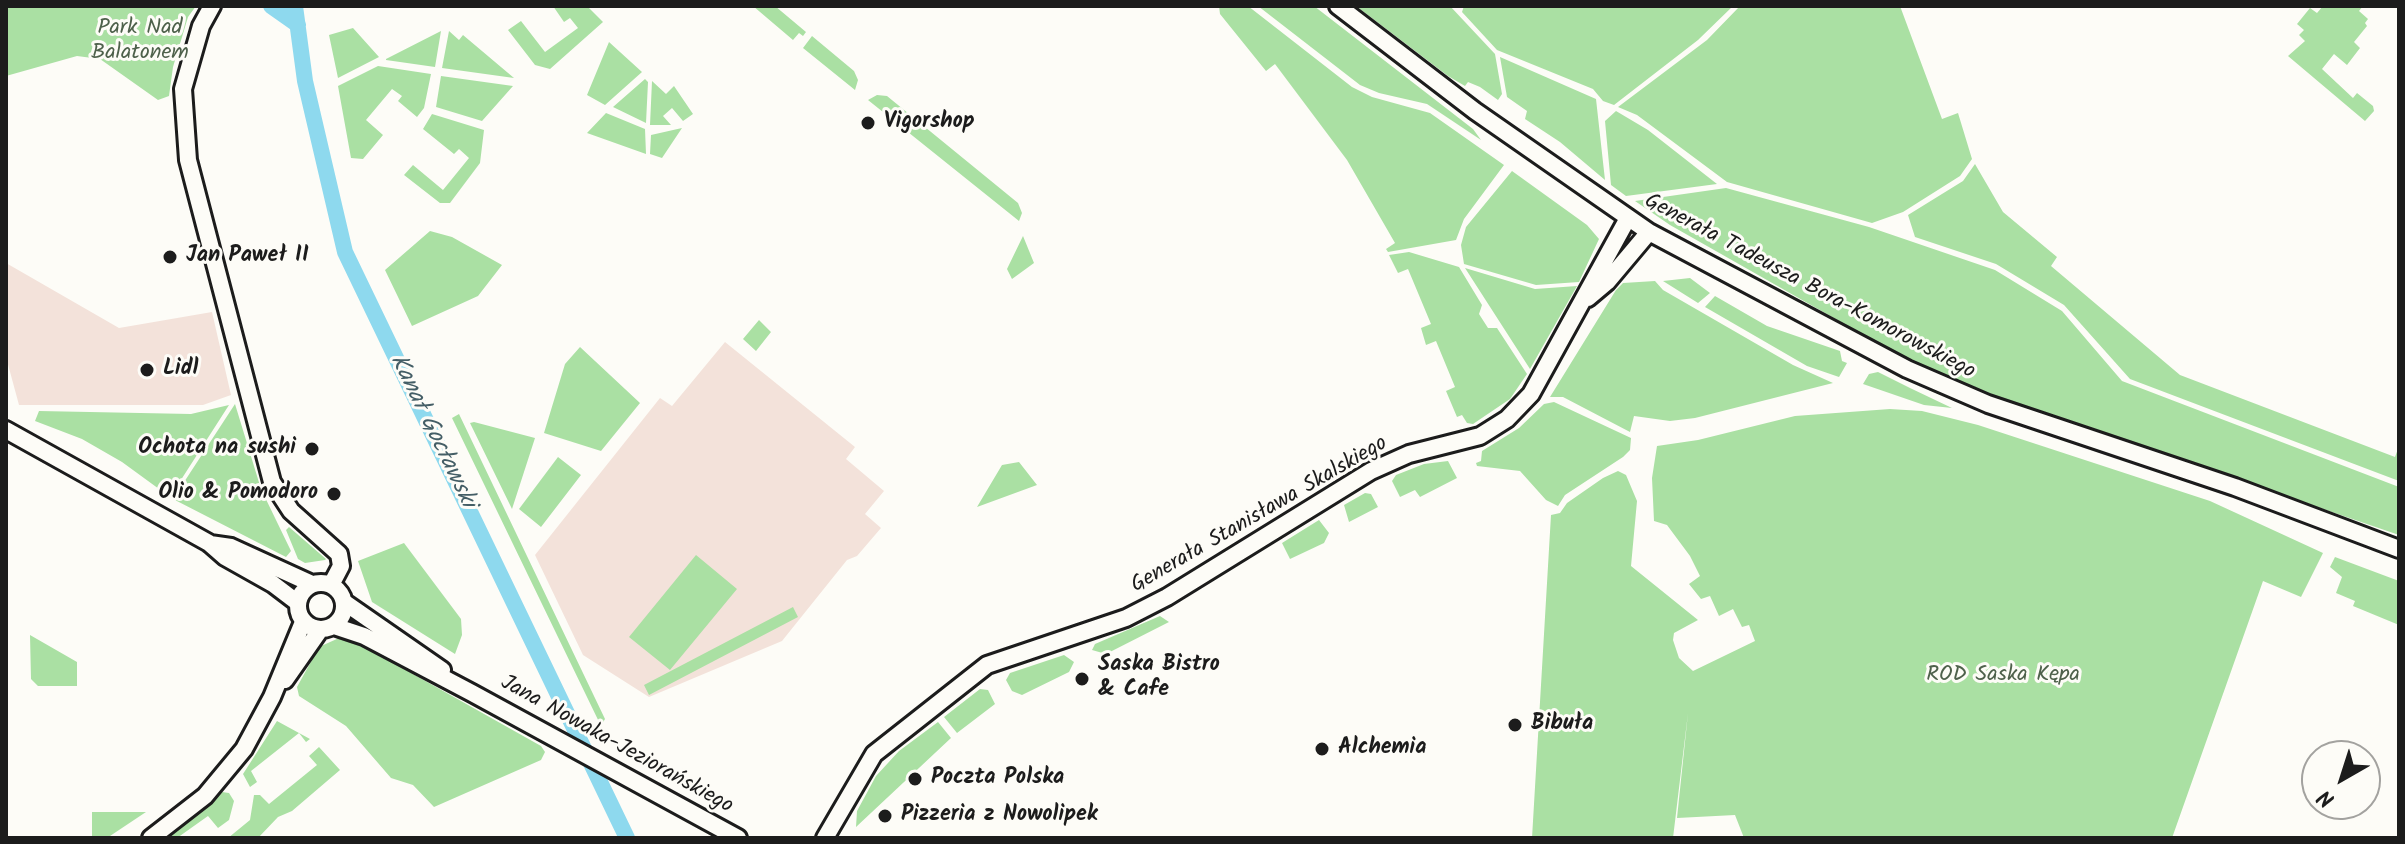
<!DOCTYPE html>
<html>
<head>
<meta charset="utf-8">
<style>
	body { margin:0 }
	#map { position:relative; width:2405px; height:844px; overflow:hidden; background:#fdfcf7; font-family:Kalam,sans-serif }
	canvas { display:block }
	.frame { position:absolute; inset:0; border:8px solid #1c1c1c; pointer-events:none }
	.north { position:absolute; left:2301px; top:740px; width:80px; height:80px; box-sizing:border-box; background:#fdfcf7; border:2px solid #a3a29f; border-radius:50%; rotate:219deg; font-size:22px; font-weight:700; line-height:32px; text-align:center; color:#1c1c1c }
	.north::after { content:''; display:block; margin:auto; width:28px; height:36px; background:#1c1c1c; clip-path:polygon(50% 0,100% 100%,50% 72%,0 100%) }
</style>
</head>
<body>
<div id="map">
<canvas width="2405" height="844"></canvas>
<div class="frame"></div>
<div class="north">N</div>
</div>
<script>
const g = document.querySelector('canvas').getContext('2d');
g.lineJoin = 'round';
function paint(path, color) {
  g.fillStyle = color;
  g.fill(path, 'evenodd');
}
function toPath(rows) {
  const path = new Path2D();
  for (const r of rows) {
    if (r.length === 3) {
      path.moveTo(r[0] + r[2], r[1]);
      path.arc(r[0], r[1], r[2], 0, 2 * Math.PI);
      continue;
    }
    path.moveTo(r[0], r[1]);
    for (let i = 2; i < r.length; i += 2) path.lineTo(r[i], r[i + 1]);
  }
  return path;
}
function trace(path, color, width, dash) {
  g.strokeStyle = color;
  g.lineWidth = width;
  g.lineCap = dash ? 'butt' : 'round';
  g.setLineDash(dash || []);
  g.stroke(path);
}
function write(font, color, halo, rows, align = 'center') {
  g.font = font + ' Kalam,sans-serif';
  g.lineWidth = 6;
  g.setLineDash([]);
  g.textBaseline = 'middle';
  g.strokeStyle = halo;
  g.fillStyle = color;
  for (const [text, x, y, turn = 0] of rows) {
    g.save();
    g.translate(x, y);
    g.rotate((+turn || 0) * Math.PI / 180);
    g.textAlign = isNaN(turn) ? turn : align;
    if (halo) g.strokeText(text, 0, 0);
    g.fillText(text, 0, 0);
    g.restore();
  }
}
paint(toPath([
	[6,263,119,328,212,312,231,395,203,405,19,405,6,357],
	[725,342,855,447,846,459,884,491,865,514,881,528,857,556,847,560,782,641,649,697,583,655,535,555,660,398,672,406]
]), '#f3e2da');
paint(toPath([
	[6,6,196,6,188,17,173,67,169,96,158,100,100,59,77,56,6,76],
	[553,6,587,6,603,22,550,69,535,65,508,30,521,21,545,52,578,28,570,18,564,22],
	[753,6,775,6,806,32,803,36,799,33,793,40],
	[1219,6,1248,6,1352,87,1372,97,1430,113,1504,165,1464,219,1456,240,1388,252,1386,249,1395,243,1347,160,1275,64,1266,71,1220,14],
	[1258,6,1314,6,1473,129,1481,140,1427,104,1379,93,1360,85],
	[1356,6,1450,6,1495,54,1502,94,1498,100,1480,87,1468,82,1465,86,1448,76],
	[1464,6,1733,6,1698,40,1614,105,1603,101,1593,89,1497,50,1462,12],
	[1740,6,1900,6,1942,119,1958,113,1972,159,1960,176,1903,212,1872,223,1727,182,1637,115,1618,107,1707,40],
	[2323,6,2363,6,2359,11,2368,19,2365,23,2367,26,2354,42,2360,48,2347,65,2334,54,2322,69,2353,98,2357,93,2373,106,2374,111,2365,121,2288,56,2305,41,2299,35,2304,30,2297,24,2310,8,2317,13],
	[353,28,379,57,338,78,329,35],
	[441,31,435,67,386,60,386,59],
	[449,31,459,40,463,35,514,78,442,68],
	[812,36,854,71,858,80,855,90,803,48],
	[609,42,642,72,605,105,587,95],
	[1500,57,1596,99,1605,180,1560,142,1525,119,1527,111,1507,97],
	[378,66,431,74,424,108,417,117,398,101,402,96,392,89,366,120,383,135,363,159,351,158,338,86],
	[441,76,513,86,482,121,436,107],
	[645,79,648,82,646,123,613,107],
	[652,81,666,94,674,86,693,114,683,121,672,108,663,116,671,125,650,125],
	[877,95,887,96,1018,203,1022,213,1019,221,868,100],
	[1616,111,1648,130,1717,184,1626,196,1611,185,1605,121],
	[606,113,645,129,646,154,587,133],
	[432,114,484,130,480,163,450,203,440,203,404,175,413,165,443,190,469,158,459,149,454,154,423,129],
	[682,128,662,158,650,154,651,135],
	[1975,164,2003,212,2057,257,2051,266,2180,375,2395,457,2399,446,2399,481,2130,379,2064,305,1996,264,1915,237,1908,215,1963,181],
	[1512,171,1587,225,1599,239,1579,282,1536,285,1464,264,1461,245,1466,227],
	[1726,188,1869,227,1995,270,2062,311,2122,381,2399,487,2399,535,1964,386,1892,351,1670,225,1635,201],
	[430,231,452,237,502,265,478,296,412,326,385,270],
	[1023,236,1034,263,1012,279,1007,269],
	[1409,252,1459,267,1482,305,1479,314,1488,328,1497,328,1527,374,1510,399,1473,424,1467,423,1462,415,1457,417,1446,391,1455,387,1436,341,1426,345,1421,328,1431,324,1408,269,1398,273,1389,255],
	[1465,268,1535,289,1577,286,1530,369],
	[1690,278,1710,293,1698,303,1663,281],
	[1655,281,1663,290,1793,365,1833,383,1695,418,1670,421,1634,416,1630,432,1563,397,1550,397,1616,290,1623,283],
	[1715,296,1767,326,1840,351,1842,361,1847,363,1839,377,1807,366,1705,307],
	[759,320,771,332,756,351,743,339],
	[580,347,640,403,601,451,544,433,565,364],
	[1878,372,1910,388,1952,408,1924,405,1863,384,1869,374],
	[1554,402,1631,438,1630,450,1623,457,1565,495,1558,506,1546,500,1520,471,1477,466,1476,463,1481,461,1482,451,1519,428,1544,404],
	[235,404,261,489,291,551,286,557,173,499],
	[229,405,170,497,122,462,82,439,35,421,39,411,191,414],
	[1890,409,1922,411,1978,425,2210,501,2323,553,2301,597,2263,581,2172,838,1744,838,1735,815,1677,818,1688,713,1673,838,1532,838,1551,515,1560,513,1567,503,1603,478,1618,471,1626,475,1637,501,1631,566,1698,620,1674,633,1673,640,1679,658,1693,671,1755,641,1749,625,1742,627,1733,609,1719,616,1710,596,1701,599,1689,584,1700,576,1690,556,1667,525,1654,521,1652,478,1657,446,1698,440,1795,416],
	[459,414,605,719,601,726,452,418],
	[474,422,535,438,512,509,470,423],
	[558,457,581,475,541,527,519,509],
	[1448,461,1457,478,1420,497,1415,490,1400,497,1392,481,1396,475,1424,464],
	[1019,462,1037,485,977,507,1002,465],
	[1365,493,1371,494,1378,507,1349,522,1344,505],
	[1319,520,1329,533,1324,543,1290,559,1282,543],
	[289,527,326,559,325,560,305,563,298,559,286,530],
	[404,543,461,619,462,635,455,654,372,602,358,561],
	[696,555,737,589,670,670,629,637],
	[2335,557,2399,581,2399,625,2353,606,2355,601,2336,593,2342,577,2330,567],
	[793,607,798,617,649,695,644,685],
	[1160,616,1169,622,1106,654,1092,650,1095,644],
	[30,635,77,662,77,686,38,686,31,679],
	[339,638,349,638,541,746,545,752,541,760,434,807,413,785,391,778,346,726,299,696,297,687,319,647],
	[1064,655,1074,662,1069,672,1022,695,1012,691,1006,680,1010,673],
	[980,689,988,690,995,704,957,733,944,717],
	[277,721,310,739,306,742,299,733,251,771,257,782,250,787,243,774],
	[938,722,951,738,856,827,857,811,876,776,899,751],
	[319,747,340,770,292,811,278,817,258,838,228,838,250,820,254,795,260,795,269,804,317,765,309,756],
	[222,792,229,793,234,801,229,820,218,828,208,816,177,838,166,838],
	[92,812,146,812,107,838,92,838]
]), '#aae0a3');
trace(toPath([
	[271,6,298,25],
	[295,6,305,81,345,252,627,838]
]), '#8ed9ee', 16);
const minor = toPath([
	[212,6,201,26,183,89,188,160,272,482,291,511,339,554,341,566,331,585],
	[1338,6,1475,111,1649,232,1907,369,1988,404,2235,487,2399,549],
	[1588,298,1607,282,1649,232],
	[6,430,209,543,225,557,273,584,298,603],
	[210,544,231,547,312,584],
	[321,606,23],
	[344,602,442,670],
	[334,626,364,636,472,693,738,838],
	[285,680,320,630],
	[151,838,205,796,244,749,272,697,303,622],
	[825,838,874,754,987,665,1126,618,1167,597,1371,471,1409,454,1480,436,1507,419,1531,394,1628,218]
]);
trace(minor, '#1c1c1c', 22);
trace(minor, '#fdfcf7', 16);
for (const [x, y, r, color] of [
	[868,123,8,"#1c1c1c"],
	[170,257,8,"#1c1c1c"],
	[147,370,8,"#1c1c1c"],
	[312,449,8,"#1c1c1c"],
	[334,494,8,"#1c1c1c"],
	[1082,679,8,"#1c1c1c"],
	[1515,725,8,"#1c1c1c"],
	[1322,749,8,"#1c1c1c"],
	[915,779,8,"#1c1c1c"],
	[885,816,8,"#1c1c1c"]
]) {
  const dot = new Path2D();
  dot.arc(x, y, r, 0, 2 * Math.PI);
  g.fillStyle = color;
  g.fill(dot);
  trace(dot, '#fdfcf7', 3);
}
write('22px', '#4e614b', '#fdfcf7', [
	["Park Nad",140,29],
	["Balatonem",140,54],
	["ROD Saska Kępa",2003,676]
]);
write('bold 22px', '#1c1c1c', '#fdfcf7', [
	["Vigorshop",884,123],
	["Jan Paweł II",186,257],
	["Lidl",163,370],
	["Ochota na sushi",296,449,"right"],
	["Olio & Pomodoro",318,494,"right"],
	["Saska Bistro",1098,666],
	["& Cafe",1098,691],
	["Bibuła",1531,725],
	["Alchemia",1338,749],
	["Poczta Polska",931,779],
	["Pizzeria z Nowolipek",901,816]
], 'left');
write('22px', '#1c1c1c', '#fdfcf7', [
	["Generała Tadeusza Bora-Komorowskiego",1809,288,28],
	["Generała Stanisława Skalskiego",1260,516,-30],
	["Jana Nowaka-Jeziorańskiego",616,746,29]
]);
write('italic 24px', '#445e66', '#fdfcf7', [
	["Kanał Gocławski",431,432,64]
]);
</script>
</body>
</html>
